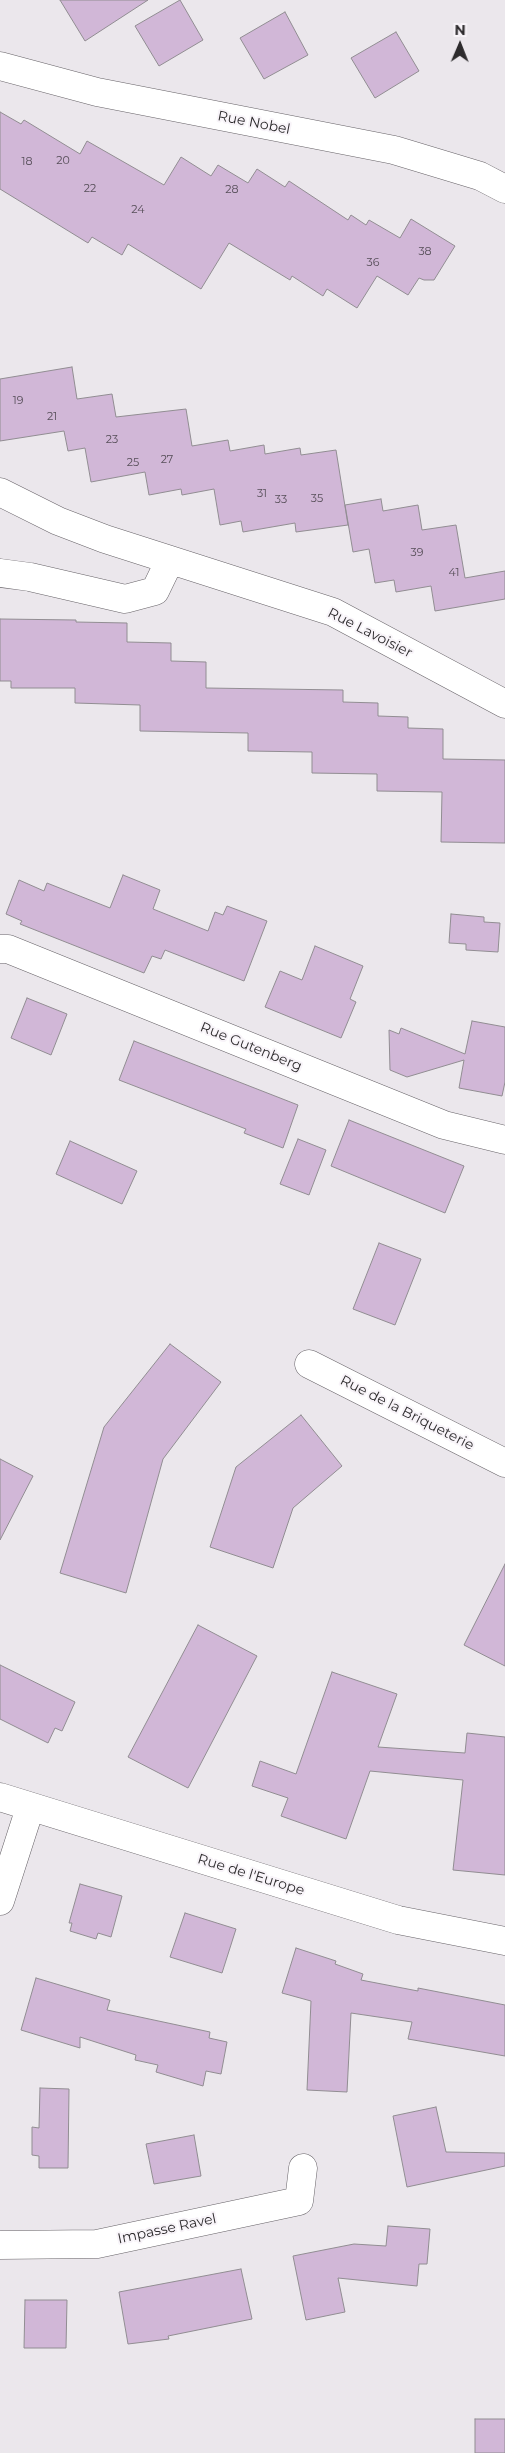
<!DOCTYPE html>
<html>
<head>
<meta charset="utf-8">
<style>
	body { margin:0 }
	#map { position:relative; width:505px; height:2453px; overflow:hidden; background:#ebe7ec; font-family:Montserrat,sans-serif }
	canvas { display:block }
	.north { position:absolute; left:435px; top:20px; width:50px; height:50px; -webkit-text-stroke:4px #f8f4f9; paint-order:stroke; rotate:1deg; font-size:14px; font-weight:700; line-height:20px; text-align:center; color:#2d2b2d }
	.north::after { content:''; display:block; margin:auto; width:18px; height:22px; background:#2d2b2d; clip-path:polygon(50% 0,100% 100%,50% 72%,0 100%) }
</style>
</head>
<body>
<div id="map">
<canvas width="505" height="2453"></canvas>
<div class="north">N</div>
</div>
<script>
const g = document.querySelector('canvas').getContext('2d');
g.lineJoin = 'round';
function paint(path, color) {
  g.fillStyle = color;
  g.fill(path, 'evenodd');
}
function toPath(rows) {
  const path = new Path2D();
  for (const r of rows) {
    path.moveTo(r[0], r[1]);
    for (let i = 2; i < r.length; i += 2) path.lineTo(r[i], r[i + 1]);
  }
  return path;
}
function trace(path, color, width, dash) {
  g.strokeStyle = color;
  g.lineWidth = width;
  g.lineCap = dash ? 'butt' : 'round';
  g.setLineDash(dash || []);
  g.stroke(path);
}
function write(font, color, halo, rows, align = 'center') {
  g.font = font + ' Montserrat,sans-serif';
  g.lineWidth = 4;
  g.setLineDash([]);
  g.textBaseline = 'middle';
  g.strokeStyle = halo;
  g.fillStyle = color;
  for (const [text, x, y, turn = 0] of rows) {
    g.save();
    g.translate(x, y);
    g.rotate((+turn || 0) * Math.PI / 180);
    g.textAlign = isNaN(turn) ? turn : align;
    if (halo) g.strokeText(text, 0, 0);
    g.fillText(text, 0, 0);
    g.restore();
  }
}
const building = toPath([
	[60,0,148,0,85,41,60,0],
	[180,0,203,40,159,66,135,26,180,0],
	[285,12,308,55,264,79,240,38,285,12],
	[396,32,419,71,375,98,351,58,396,32],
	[0,112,21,124,24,120,80,154,87,141,164,185,181,157,211,176,218,165,248,183,257,169,285,187,289,181,348,220,351,215,366,225,369,220,400,238,411,219,455,246,434,280,424,280,419,278,408,295,377,276,357,308,327,289,323,296,292,276,290,280,229,243,201,289,128,244,122,255,92,237,88,243,0,189,0,112],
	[72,367,77,399,112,394,116,417,186,409,192,446,228,440,230,451,264,445,265,454,300,448,301,455,336,450,348,525,296,532,295,523,243,532,241,521,220,525,214,489,182,495,181,489,149,495,145,472,91,482,85,448,68,451,64,431,0,441,0,379,72,367],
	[381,499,383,511,418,505,422,530,456,525,465,578,505,571,505,599,435,611,431,586,396,592,394,580,375,583,369,549,353,552,345,505,381,499],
	[0,619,76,620,76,622,127,623,127,642,171,643,171,661,206,662,206,688,343,690,343,702,378,703,378,716,408,717,408,728,443,729,443,759,505,760,505,843,441,842,442,792,377,791,377,774,312,773,312,752,248,751,248,733,140,731,140,705,75,703,75,688,11,688,11,681,0,681,0,619],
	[123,875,160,890,153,909,208,931,215,912,223,915,227,906,267,921,244,981,165,950,161,959,152,956,144,973,20,924,22,921,6,914,19,880,44,891,47,883,110,908,123,875],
	[451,914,484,917,484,922,500,923,498,952,466,950,466,944,449,943,451,914],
	[315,946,363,966,350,999,356,1002,341,1038,265,1007,280,971,302,980,315,946],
	[27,998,67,1014,51,1055,11,1038,27,998],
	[472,1021,505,1027,505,1082,502,1096,459,1088,464,1060,407,1077,390,1070,389,1030,399,1034,401,1028,465,1054,472,1021],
	[134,1041,298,1105,283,1148,244,1133,246,1129,119,1080,134,1041],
	[349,1120,464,1166,445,1213,331,1166,349,1120],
	[298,1139,326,1150,309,1195,280,1184,298,1139],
	[70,1141,137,1171,122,1204,56,1174,70,1141],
	[379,1243,421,1259,395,1325,353,1309,379,1243],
	[170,1344,221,1382,163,1459,126,1593,60,1573,104,1427,170,1344],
	[301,1415,342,1466,293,1508,273,1568,210,1547,236,1467,301,1415],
	[0,1459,33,1476,0,1540,0,1459],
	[505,1564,505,1666,464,1645,505,1564],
	[198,1625,257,1656,188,1788,128,1757,198,1625],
	[0,1665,75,1702,62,1731,55,1728,48,1743,0,1719,0,1665],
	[332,1672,397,1694,378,1747,465,1753,467,1733,505,1737,505,1875,453,1870,463,1780,370,1771,346,1839,281,1816,288,1798,252,1786,260,1761,296,1774,332,1672],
	[80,1884,122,1896,111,1937,98,1933,96,1939,70,1931,72,1923,69,1923,80,1884],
	[185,1913,236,1929,222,1973,170,1957,185,1913],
	[296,1948,336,1961,335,1964,363,1974,361,1980,418,1991,418,1988,505,2005,505,2056,408,2039,412,2022,351,2013,347,2092,307,2090,311,2001,282,1993,296,1948],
	[36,1978,110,2000,107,2010,210,2032,209,2038,227,2042,221,2074,206,2071,203,2086,156,2072,158,2065,135,2060,136,2055,80,2037,80,2048,21,2030,36,1978],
	[40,2088,69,2089,68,2168,39,2168,39,2156,32,2155,32,2127,39,2128,40,2088],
	[436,2107,446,2152,505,2153,505,2166,407,2187,393,2116,436,2107],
	[194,2135,201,2176,154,2184,146,2144,194,2135],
	[388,2226,430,2229,427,2264,419,2264,417,2286,338,2278,345,2312,306,2320,293,2256,354,2244,386,2246,388,2226],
	[241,2269,252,2319,168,2336,169,2339,128,2344,119,2292,241,2269],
	[25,2300,67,2300,66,2348,24,2348,25,2300],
	[475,2419,505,2419,505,2453,475,2453,475,2419]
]);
paint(building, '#d1b7d7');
trace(building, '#918d92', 1);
const street = toPath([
	[0,66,97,92,394,150,480,176,505,189],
	[0,492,58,521,105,539,333,612,505,704],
	[0,573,30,577,125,599,155,591,170,560],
	[0,949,8,949,444,1125,505,1140],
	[309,1364,505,1463],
	[0,1797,398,1920,505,1941],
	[0,1901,30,1808],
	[0,2245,97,2244,299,2201,303,2168]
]);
trace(street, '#676368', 29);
trace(street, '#fff', 28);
write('11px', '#564e58', null, [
	["20",63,161],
	["18",27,162],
	["22",90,189],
	["28",232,190],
	["24",138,210],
	["38",425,252],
	["36",373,263],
	["19",18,401],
	["21",52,417],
	["23",112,440],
	["27",167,460],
	["25",133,463],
	["31",262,494],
	["35",317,499],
	["33",281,500],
	["39",417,553],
	["41",454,573]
]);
write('14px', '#2d2b2d', '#f8f4f9', [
	["Rue Nobel",254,123,11],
	["Rue Lavoisier",370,633,27],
	["Rue Gutenberg",251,1047,22],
	["Rue de la Briqueterie",407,1413,27],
	["Rue de l'Europe",251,1875,17],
	["Impasse Ravel",167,2229,-12]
]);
</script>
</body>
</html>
